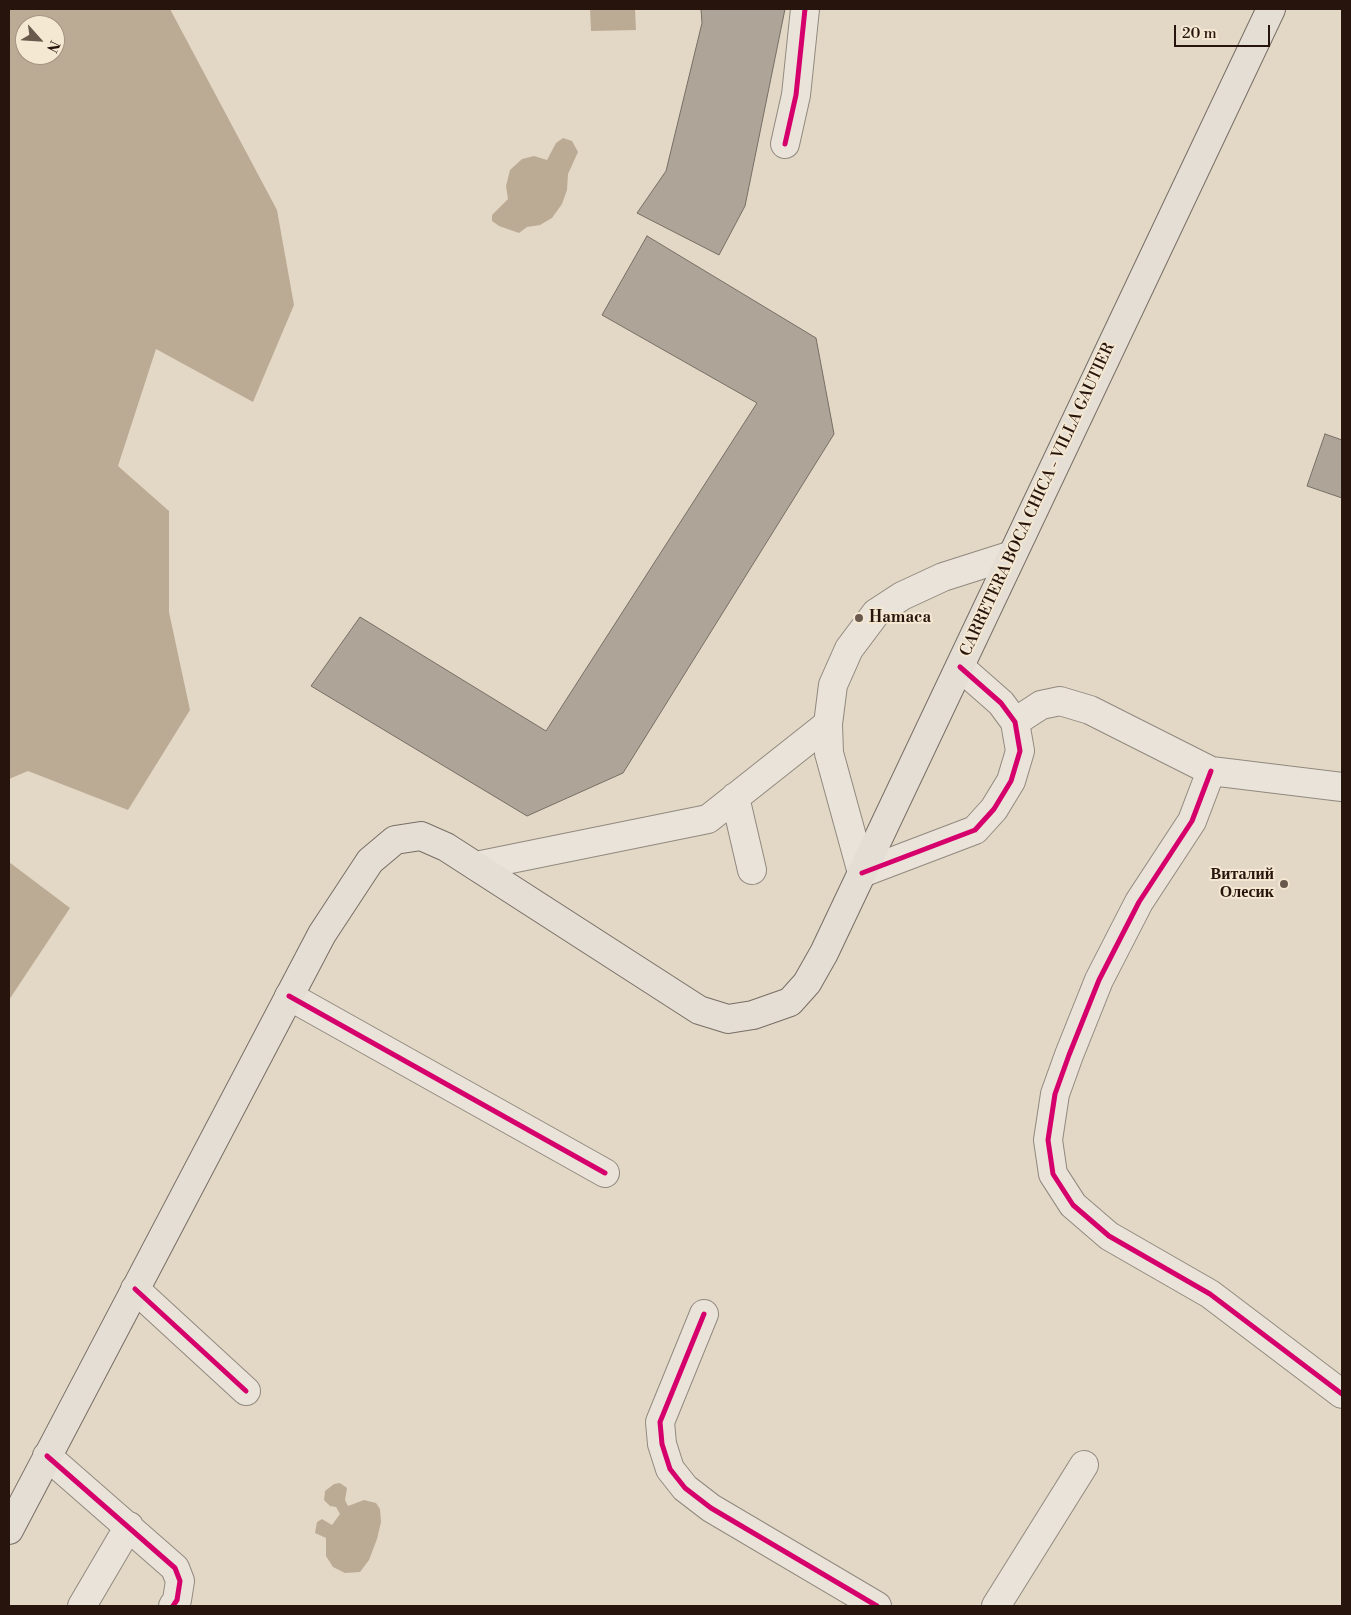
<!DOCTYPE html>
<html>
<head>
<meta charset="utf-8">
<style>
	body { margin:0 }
	#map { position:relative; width:1351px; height:1615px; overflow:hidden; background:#e3d8c6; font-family:"Libre Bodoni",serif }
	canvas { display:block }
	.frame { position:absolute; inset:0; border:10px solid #27140c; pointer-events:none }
	.north { position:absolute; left:15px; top:15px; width:50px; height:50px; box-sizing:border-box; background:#f5e8d2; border:1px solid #a39383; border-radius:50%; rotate:116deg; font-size:14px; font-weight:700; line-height:20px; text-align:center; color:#27140c }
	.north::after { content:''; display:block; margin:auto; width:18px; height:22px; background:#69594d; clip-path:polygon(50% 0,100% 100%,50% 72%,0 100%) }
	.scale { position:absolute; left:1174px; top:25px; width:96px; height:22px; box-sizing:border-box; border:2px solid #27140c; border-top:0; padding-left:6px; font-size:15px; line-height:18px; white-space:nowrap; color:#27140c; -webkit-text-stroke:4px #f5e8d2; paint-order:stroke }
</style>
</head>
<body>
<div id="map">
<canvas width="1351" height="1615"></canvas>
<div class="frame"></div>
<div class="north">N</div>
<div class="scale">20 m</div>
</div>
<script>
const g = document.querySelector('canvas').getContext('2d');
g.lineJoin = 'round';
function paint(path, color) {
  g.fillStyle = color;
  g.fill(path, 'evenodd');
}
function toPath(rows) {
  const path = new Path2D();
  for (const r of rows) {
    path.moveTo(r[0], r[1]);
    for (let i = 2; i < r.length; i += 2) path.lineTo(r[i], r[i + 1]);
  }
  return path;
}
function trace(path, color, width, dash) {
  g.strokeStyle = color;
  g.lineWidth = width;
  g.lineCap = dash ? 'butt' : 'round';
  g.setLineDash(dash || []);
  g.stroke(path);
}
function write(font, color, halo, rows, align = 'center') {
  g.font = font + ' "Libre Bodoni",serif';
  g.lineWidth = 4;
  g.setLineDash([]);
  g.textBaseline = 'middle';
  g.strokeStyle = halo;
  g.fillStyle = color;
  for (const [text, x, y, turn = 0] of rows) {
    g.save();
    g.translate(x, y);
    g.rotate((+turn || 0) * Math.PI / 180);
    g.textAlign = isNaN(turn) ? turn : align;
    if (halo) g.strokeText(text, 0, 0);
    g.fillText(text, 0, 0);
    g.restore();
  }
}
paint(toPath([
	[9,9,170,9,277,210,294,305,253,402,156,349,118,466,169,511,169,612,190,710,128,810,28,771,9,779],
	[25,25,55,25,55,55,25,55],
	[590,9,635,9,636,30,591,31],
	[563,138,572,141,578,152,568,174,567,190,562,204,552,218,540,225,527,227,519,233,499,226,492,221,492,215,508,199,506,186,510,170,522,159,534,156,547,160,556,143],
	[9,862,70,908,9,1000],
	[340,1483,347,1488,345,1500,348,1506,364,1500,376,1503,380,1509,381,1522,377,1539,369,1560,360,1572,345,1573,333,1567,326,1556,326,1538,315,1533,317,1522,322,1519,332,1525,340,1514,336,1507,330,1506,324,1500,325,1491,334,1484]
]), '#bcab94');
const building = toPath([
	[701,9,785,9,745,206,719,255,637,213,666,171,702,23,701,9],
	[647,236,816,338,834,434,623,773,527,816,311,686,360,617,546,731,757,403,602,315,647,236],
	[1325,434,1342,440,1342,498,1307,486,1325,434]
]);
paint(building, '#aea598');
trace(building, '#776e65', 1);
const minor = toPath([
	[785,144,796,95,805,9],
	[960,667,1001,703,1015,722,1020,751,1011,781,994,809,975,830,862,873,829,753,828,724,833,685,849,649,876,613,902,596,943,577,1012,555],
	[1015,722,1041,705,1060,701,1090,710,1211,771,1342,787],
	[1211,771,1192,821,1139,902,1099,980,1069,1055,1055,1094,1048,1140,1053,1174,1073,1205,1109,1236,1210,1294,1342,1394],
	[735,797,752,870],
	[476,866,708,819,828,724],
	[289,996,605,1173],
	[135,1289,246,1391],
	[704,1314,660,1422,662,1444,670,1469,685,1488,711,1508,877,1606],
	[47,1456,175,1568,180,1581,177,1600,173,1606],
	[82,1606,129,1526],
	[996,1606,1084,1465]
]);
const major = toPath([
	[9,1530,322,934,370,861,395,840,421,836,446,847,699,1010,728,1019,753,1015,790,1002,807,983,824,953,1271,9]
]);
trace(minor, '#91897e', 30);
trace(major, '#776e65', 30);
trace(minor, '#e9e3da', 28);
trace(major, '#e5ded4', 28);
trace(toPath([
	[785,144,796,95,805,9],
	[1211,771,1192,821,1139,902,1099,980,1069,1055,1055,1094,1048,1140,1053,1174,1073,1205,1109,1236,1210,1294,1342,1394],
	[862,873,975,830,994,809,1011,781,1020,751,1015,722,1001,703,960,667],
	[289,996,605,1173],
	[135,1289,246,1391],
	[704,1314,660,1422,662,1444,670,1469,685,1488,711,1508,877,1606],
	[47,1456,175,1568,180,1581,177,1600,173,1606]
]), '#d6006c', 5);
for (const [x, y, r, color] of [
	[859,618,5,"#69594d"],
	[1284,884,5,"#69594d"]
]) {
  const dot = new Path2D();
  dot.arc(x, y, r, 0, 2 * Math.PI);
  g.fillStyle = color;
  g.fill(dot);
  trace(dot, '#f5e8d2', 2);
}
write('16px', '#27140c', '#f5e8d2', [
	["CARRETERA BOCA CHICA - VILLA GAUTIER",1038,500,-65]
]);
write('bold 16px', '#27140c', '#f5e8d2', [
	["Hamaca",869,618],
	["Виталий",1274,875,"right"],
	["Олесик",1274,893,"right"]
], 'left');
</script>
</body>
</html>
